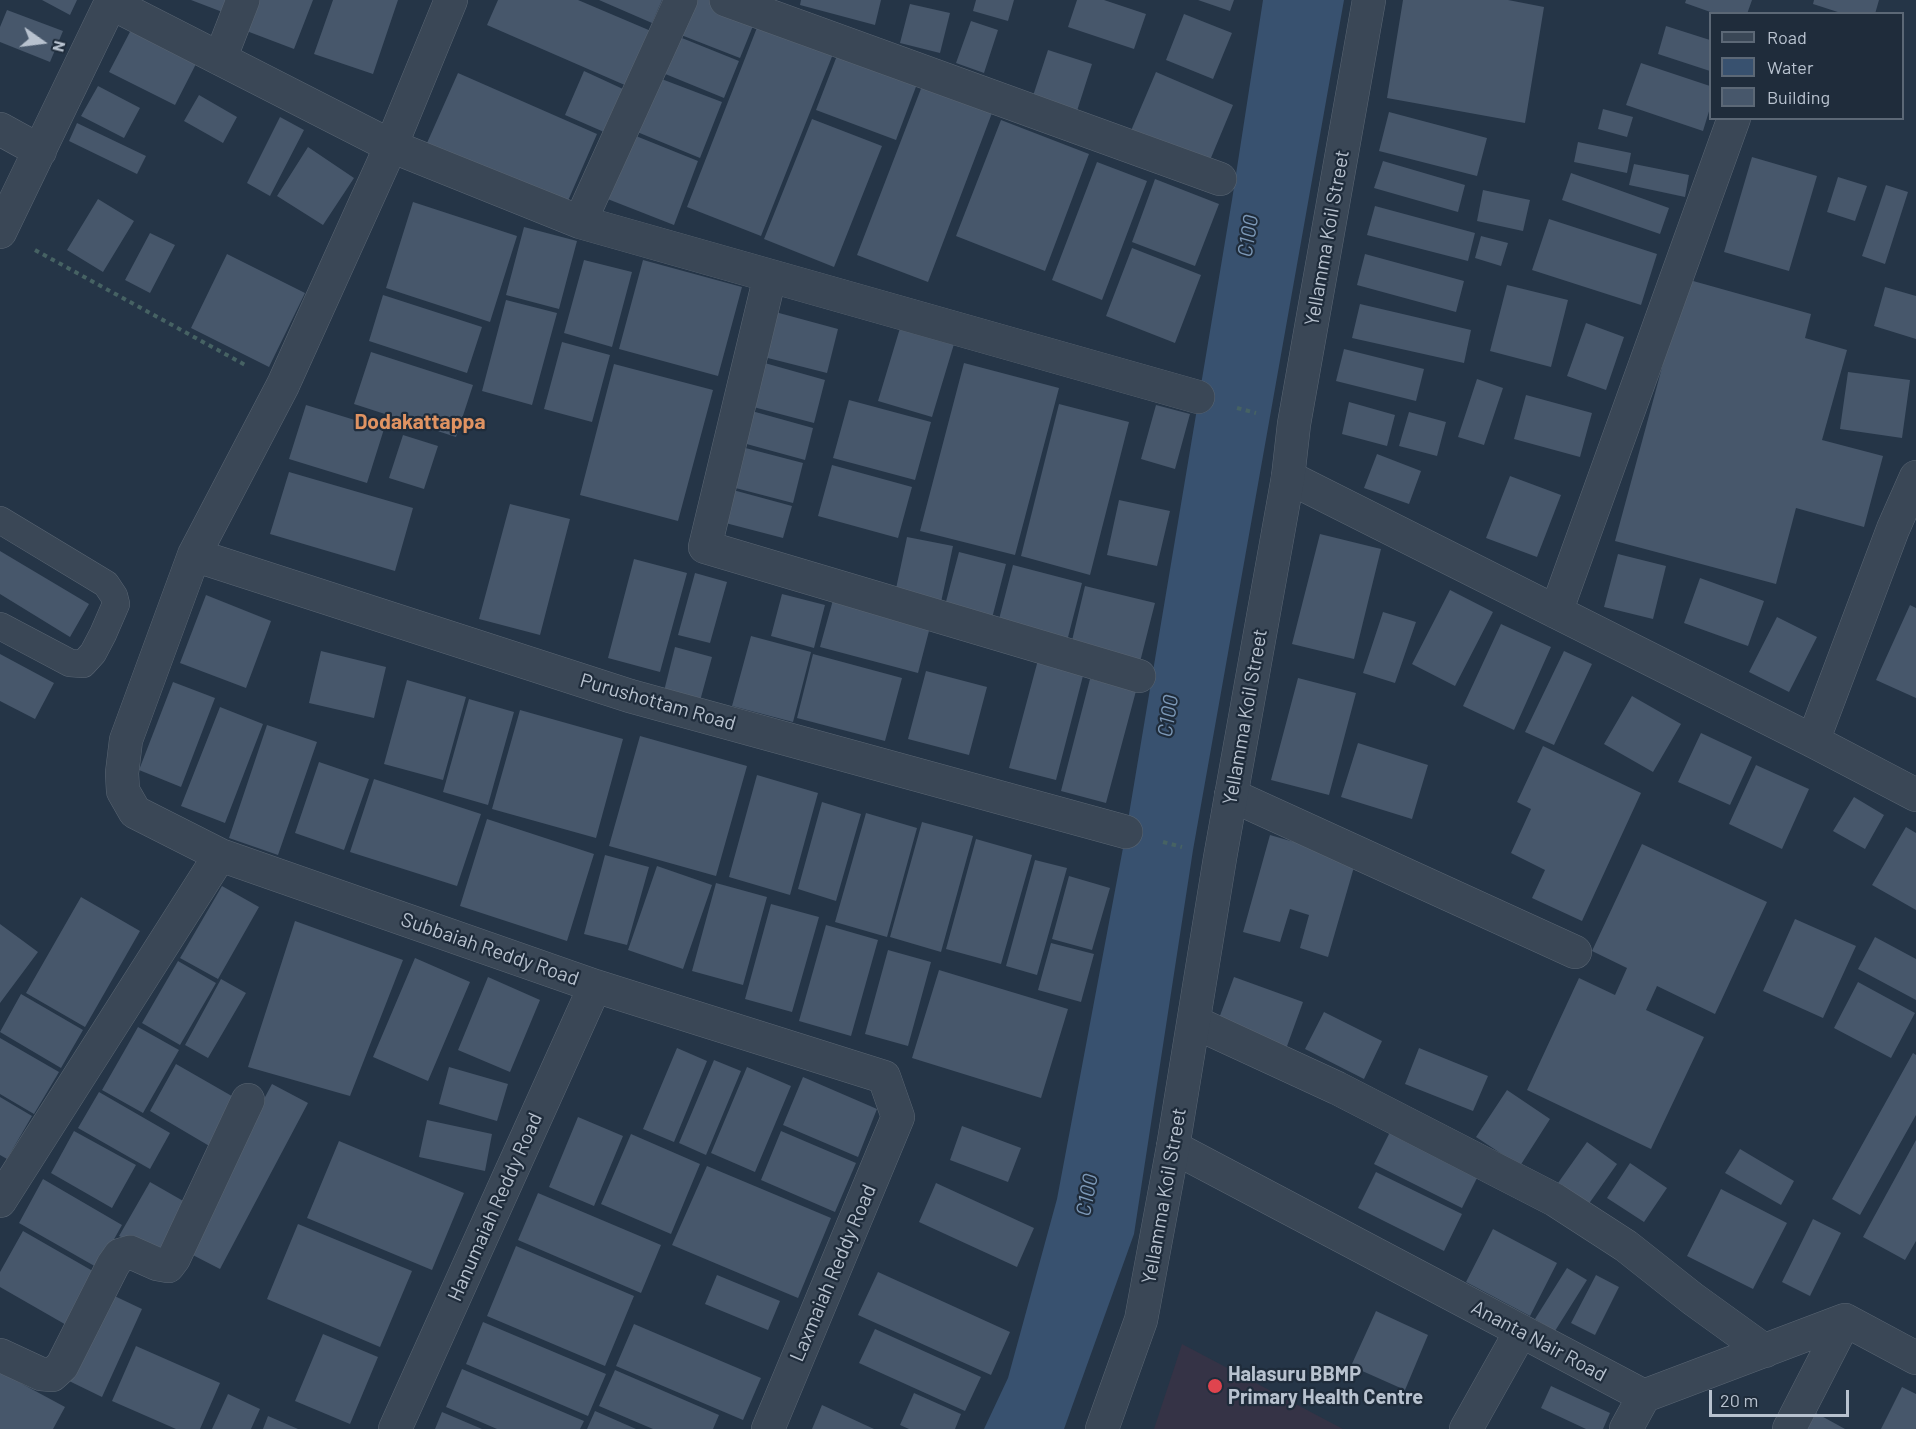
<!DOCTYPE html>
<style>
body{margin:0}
#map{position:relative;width:1916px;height:1429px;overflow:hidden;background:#253547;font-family:Barlow,sans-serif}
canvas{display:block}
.legend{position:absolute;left:1709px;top:12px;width:195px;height:108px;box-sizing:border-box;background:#1f2c3b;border:2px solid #5c6876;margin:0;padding:8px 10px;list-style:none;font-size:18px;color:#b8c2cf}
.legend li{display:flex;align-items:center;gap:12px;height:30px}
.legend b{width:30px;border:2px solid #5c6876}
.north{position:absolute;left:12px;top:12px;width:60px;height:60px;-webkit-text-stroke:4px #1f2c3b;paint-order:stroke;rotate:104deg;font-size:16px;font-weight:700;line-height:24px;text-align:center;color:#b8c2cf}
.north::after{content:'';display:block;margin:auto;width:21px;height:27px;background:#b8c2cf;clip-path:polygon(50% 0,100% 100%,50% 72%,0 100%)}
.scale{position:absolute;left:1709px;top:1390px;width:140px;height:27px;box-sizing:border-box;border:3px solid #b8c2cf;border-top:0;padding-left:8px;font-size:18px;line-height:21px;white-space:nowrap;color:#b8c2cf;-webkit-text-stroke:4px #1f2c3b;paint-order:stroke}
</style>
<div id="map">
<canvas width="1916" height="1429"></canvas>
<ul class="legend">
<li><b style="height:8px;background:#3a4756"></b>Road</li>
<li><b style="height:16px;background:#38516f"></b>Water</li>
<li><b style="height:16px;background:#47576b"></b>Building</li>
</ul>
<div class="north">N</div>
<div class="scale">20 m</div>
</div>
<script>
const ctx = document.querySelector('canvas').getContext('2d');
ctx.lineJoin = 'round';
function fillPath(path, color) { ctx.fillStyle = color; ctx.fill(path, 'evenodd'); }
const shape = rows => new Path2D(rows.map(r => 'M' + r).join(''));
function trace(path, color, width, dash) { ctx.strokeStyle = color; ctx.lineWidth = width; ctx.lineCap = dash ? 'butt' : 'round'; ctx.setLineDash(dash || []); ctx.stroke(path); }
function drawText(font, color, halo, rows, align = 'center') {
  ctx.font = font + ' Barlow,sans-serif'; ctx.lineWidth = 4.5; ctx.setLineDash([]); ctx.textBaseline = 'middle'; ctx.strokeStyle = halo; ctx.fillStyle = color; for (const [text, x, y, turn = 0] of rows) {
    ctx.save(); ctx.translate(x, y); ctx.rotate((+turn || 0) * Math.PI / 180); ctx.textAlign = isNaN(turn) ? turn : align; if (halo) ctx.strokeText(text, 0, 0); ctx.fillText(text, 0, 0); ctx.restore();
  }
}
fillPath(shape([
 [1182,1344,1343,1429,1154,1429]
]), '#353346');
fillPath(shape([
 [1263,0,1344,0,1193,850,1134,1234,1064,1429,984,1429,1008,1378,1057,1199,1126,832,1232,200]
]), '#38516f');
fillPath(shape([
 [42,0,77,0,70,15],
 [191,0,230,0,225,13],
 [256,0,313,0,294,49,244,30],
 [333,0,398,0,373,74,314,54],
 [498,0,578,0,651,31,627,86,487,25],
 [599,0,662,0,652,23],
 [689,0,715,0,757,16,740,58,676,33],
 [801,0,881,0,875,25,800,5],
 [976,0,1014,0,1008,21,973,11],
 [1077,0,1104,0,1146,14,1134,49,1068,27],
 [1198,0,1234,0,1230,11],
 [1403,0,1508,0,1544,7,1525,123,1387,98],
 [1686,0,1752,0,1747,14,1716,14,1685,3],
 [1814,0,1879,0,1875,14,1844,14,1813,4],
 [910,4,950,13,940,53,900,43],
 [7,10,63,31,50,62,0,42,0,27],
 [1184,14,1232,33,1213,79,1166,60],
 [971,21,998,30,984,73,956,63],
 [758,25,833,54,761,236,687,207],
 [1666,26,1710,40,1710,71,1658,54],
 [132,28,197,62,175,105,109,72],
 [672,34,739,61,724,98,658,71],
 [1048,50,1092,64,1076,114,1032,99],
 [838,53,917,84,896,140,816,110],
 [1641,63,1710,86,1710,108,1703,131,1626,105],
 [584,71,623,89,604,132,565,115],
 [1156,72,1233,105,1208,165,1130,133],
 [458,73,597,134,567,203,427,143],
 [651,75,722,102,700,158,630,129],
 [98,86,140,108,124,138,81,116],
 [922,86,992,113,928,282,857,255],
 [199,95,237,117,223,143,184,121],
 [1603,109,1633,117,1627,137,1598,129],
 [1389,112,1487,138,1477,176,1379,151],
 [280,117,304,130,270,196,247,183],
 [812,119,882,146,834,267,764,239],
 [1001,120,1089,154,1045,271,956,236],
 [77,123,146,156,137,174,69,141],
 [631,134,698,161,674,225,605,198],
 [1578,142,1631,153,1627,173,1574,162],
 [308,147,354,178,323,225,277,196],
 [1752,157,1817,176,1789,271,1724,252],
 [1383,161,1465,185,1458,212,1374,188],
 [1097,162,1147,181,1102,300,1052,280],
 [1634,164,1689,175,1685,197,1629,185],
 [1571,173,1669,208,1660,234,1562,200],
 [1838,177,1867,186,1855,221,1827,212],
 [1155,179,1219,204,1195,266,1132,242],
 [1886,185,1908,192,1885,264,1862,256],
 [1483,190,1530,200,1523,231,1477,221],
 [98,199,134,221,103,272,67,250],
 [413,202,517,236,490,322,386,288],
 [1375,206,1475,233,1468,261,1367,235],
 [1549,219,1657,254,1641,305,1532,270],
 [524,227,577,241,559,309,506,295],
 [150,233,175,245,150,293,125,280],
 [1481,236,1508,243,1501,266,1475,258],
 [1132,248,1201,275,1175,343,1106,316],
 [227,254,305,293,269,367,191,328],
 [1365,254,1464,281,1456,312,1357,285],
 [584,260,632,272,612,347,564,333],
 [643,260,742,287,718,376,619,349],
 [1686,279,1811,314,1805,338,1847,350,1822,440,1883,456,1864,527,1796,508,1776,584,1615,541],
 [1507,285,1568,300,1551,367,1490,351],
 [1885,287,1916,296,1916,339,1874,326],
 [383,295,482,327,467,373,369,341],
 [506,300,557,313,532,405,482,391],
 [1360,304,1471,330,1464,363,1352,338],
 [768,310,838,329,827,373,756,355],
 [1586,323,1624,337,1606,390,1567,376],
 [900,328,954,344,932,417,878,401],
 [562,342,610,355,592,422,544,409],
 [1344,349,1424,369,1416,401,1336,381],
 [371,352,473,385,456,437,354,404],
 [754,360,825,380,814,423,742,404],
 [964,363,1059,388,1015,555,920,531],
 [614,364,713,390,678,521,580,495],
 [1848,372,1910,380,1902,438,1840,429],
 [1477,379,1503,388,1484,445,1458,437],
 [1526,395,1592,413,1580,457,1514,439],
 [849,400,931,422,915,480,833,458],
 [1349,402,1395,415,1387,446,1342,434],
 [1059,404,1129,422,1090,575,1021,556],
 [306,405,384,429,367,483,289,459],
 [1156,405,1190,414,1175,469,1141,459],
 [741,408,813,428,805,460,732,440],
 [1409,412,1446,422,1437,456,1399,446],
 [403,435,438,446,424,489,389,478],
 [734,445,803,463,793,503,724,485],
 [1377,454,1421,471,1409,504,1364,488],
 [832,465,912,487,898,538,818,516],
 [289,472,413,508,395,571,270,534],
 [1510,476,1561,495,1537,557,1486,538],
 [722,487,792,506,783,538,714,520],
 [1119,500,1170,511,1157,566,1107,555],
 [510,504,570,519,540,635,479,619],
 [1320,534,1381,549,1354,659,1292,644],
 [907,537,953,546,940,607,894,598],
 [0,551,89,604,70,637,0,594],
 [959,552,1006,564,990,626,943,613],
 [1618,554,1666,566,1653,619,1604,607],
 [634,559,687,573,660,672,608,658],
 [1013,565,1082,583,1066,645,997,627],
 [695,573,727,582,710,643,678,635],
 [1700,578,1764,601,1748,646,1684,623],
 [1085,586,1155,603,1139,666,1070,649],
 [1450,590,1493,612,1455,686,1412,664],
 [782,594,825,605,814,648,771,636],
 [206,595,271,621,246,688,180,663],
 [833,600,930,627,918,673,820,647],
 [1910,605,1916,608,1916,698,1876,680],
 [1383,612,1416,622,1395,683,1363,673],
 [1777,617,1817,637,1789,692,1749,672],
 [1501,624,1551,647,1514,730,1463,706],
 [751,636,811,652,793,722,732,706],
 [675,647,712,657,700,701,664,691],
 [321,651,386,667,374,718,309,703],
 [1564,651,1592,664,1554,745,1525,732],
 [0,654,54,683,35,719,0,701],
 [813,654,902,678,885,741,797,718],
 [1038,660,1084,672,1056,780,1009,768],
 [926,671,987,687,969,755,908,739],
 [1298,678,1356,693,1329,795,1271,780],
 [1090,679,1136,691,1106,803,1061,791],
 [407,680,466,697,443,780,384,764],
 [173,682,215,698,181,787,139,770],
 [1632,696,1681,724,1653,772,1604,744],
 [469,699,514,712,488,805,443,792],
 [220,707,263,724,225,823,181,806],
 [520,710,623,739,596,838,492,809],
 [267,725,317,742,278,855,229,838],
 [1701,733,1752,757,1730,805,1678,782],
 [640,736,747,766,716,876,609,846],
 [1358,743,1428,765,1412,819,1341,797],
 [1543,746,1641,793,1582,921,1532,898,1545,870,1511,853,1531,809,1517,802],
 [319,762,369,779,344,850,295,833],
 [1756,765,1809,789,1782,849,1729,824],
 [757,775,818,793,790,895,729,877],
 [374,779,481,814,457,886,350,852],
 [1854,797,1884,815,1865,849,1833,831],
 [822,802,861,814,836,901,798,889],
 [866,813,917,828,887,937,835,922],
 [487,819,594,854,567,941,460,906],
 [922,822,973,836,941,952,890,937],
 [1906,827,1916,833,1916,910,1872,885],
 [1270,835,1356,860,1328,957,1300,948,1309,915,1290,909,1280,942,1243,932],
 [976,839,1032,855,1001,964,946,949],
 [1642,844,1767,902,1715,1014,1657,986,1646,1010,1704,1037,1651,1149,1527,1090,1579,978,1615,995,1627,968,1592,951],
 [605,855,649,867,627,945,584,934],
 [1035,860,1067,868,1037,975,1006,966],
 [657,866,712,885,683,969,628,950],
 [1069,876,1110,888,1092,950,1052,939],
 [716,883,767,897,743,985,692,971],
 [222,886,259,907,218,979,180,958],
 [81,897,140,931,85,1027,26,993],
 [771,904,819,917,792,1012,745,999],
 [1795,919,1856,946,1823,1018,1763,991],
 [295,921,403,960,350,1096,248,1067],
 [0,924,38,952,0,1003],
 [826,925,878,940,851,1036,799,1021],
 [1875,937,1916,959,1916,1000,1858,969],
 [1051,943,1094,954,1081,1002,1038,990],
 [888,950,931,962,908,1046,865,1034],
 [415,958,470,982,428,1081,373,1057],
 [178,961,216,983,180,1045,142,1023],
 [939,970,1068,1009,1041,1098,912,1058],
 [488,977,540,1000,510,1072,458,1050],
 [1234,977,1303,1002,1286,1049,1217,1024],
 [221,979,246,993,208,1058,185,1045],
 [1858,982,1915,1013,1891,1058,1834,1028],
 [21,994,83,1030,61,1068,0,1032],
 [1324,1012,1382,1041,1364,1079,1305,1049],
 [138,1027,179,1050,143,1113,102,1090],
 [0,1038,59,1072,34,1114,0,1094],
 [677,1048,707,1061,674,1142,643,1129],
 [1419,1048,1488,1076,1473,1111,1405,1084],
 [1913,1053,1916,1055,1916,1115,1860,1215,1832,1199],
 [714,1060,741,1071,706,1155,679,1143],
 [176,1064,237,1099,211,1147,150,1111],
 [449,1067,508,1084,497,1121,439,1104],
 [747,1067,791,1086,755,1172,711,1153],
 [803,1077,877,1109,858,1157,783,1125],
 [272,1084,308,1103,220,1269,183,1250],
 [1507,1090,1550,1119,1520,1166,1476,1137],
 [99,1092,170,1133,150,1169,78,1128],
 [0,1097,32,1116,7,1159,0,1155],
 [578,1117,623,1136,594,1206,549,1187],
 [427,1120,492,1134,485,1171,419,1157],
 [962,1126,1021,1148,1008,1182,950,1160],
 [1392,1128,1480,1172,1462,1208,1374,1164],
 [74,1131,136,1165,112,1208,51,1173],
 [781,1131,856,1163,835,1212,761,1180],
 [631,1134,700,1164,671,1234,601,1204],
 [1916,1140,1916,1241,1905,1260,1863,1237],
 [339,1141,464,1193,432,1270,307,1218],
 [1587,1142,1617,1164,1588,1205,1558,1183],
 [1740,1149,1794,1181,1781,1205,1725,1173],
 [1630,1163,1667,1188,1644,1222,1607,1198],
 [707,1166,831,1218,798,1298,672,1245],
 [1376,1172,1462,1214,1444,1251,1358,1208],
 [43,1179,122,1225,98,1268,19,1223],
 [150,1182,192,1206,161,1260,119,1236],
 [936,1183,1034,1228,1017,1267,919,1222],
 [1721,1189,1787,1223,1753,1289,1687,1256],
 [538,1193,661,1245,641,1293,518,1240],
 [1813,1219,1841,1233,1810,1296,1782,1282],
 [298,1224,412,1271,380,1347,267,1299],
 [1493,1229,1557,1263,1530,1316,1466,1282],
 [23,1231,98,1274,68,1326,0,1287,0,1272],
 [516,1246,634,1296,605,1366,487,1316],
 [1567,1268,1587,1280,1555,1331,1535,1319],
 [878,1272,1010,1332,991,1375,858,1315],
 [717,1275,780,1301,768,1330,705,1304],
 [1596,1275,1619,1287,1595,1335,1571,1323],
 [104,1291,142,1309,102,1397,65,1379],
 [1376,1311,1428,1335,1405,1390,1351,1366],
 [483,1322,606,1374,588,1416,466,1364],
 [634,1324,761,1378,743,1420,616,1366],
 [875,1329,981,1377,965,1411,859,1363],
 [323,1334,378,1357,350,1424,295,1401],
 [136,1346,220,1383,200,1429,176,1429,112,1401],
 [462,1369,584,1421,580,1429,497,1429,446,1407],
 [615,1370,719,1415,713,1429,653,1429,599,1406],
 [0,1372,65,1407,53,1429,0,1429],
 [1551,1386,1610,1413,1603,1429,1586,1429,1541,1408],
 [1902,1387,1916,1394,1916,1429,1881,1429],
 [914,1393,961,1414,955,1429,909,1429,900,1425],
 [228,1394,260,1409,251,1429,212,1429],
 [822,1405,874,1429,812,1429],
 [595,1411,636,1429,587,1429],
 [442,1412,482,1429,435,1429],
 [1816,1413,1845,1429,1807,1429],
 [268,1416,298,1429,263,1429]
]), '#47576b');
const service = shape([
 [0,520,106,584,114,596,116,604,103,634,93,653,83,664,70,663,0,626]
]);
const minor = shape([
 [451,0,391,146,283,385,194,555,126,740,122,773,123,791,135,812,220,855,595,986,884,1077,898,1117,768,1429],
 [726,0,1220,179],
 [111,3,391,146,580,222,1198,397],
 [220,59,243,0],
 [0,129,40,151],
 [580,222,681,0],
 [0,232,112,0],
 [770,276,705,547,1139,676],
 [1288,477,1813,741,1916,795],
 [194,555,630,696,1126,832],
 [1556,612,1734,118],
 [1813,741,1893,529,1916,477],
 [1231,795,1575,952],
 [1194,1022,1337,1088,1555,1200,1626,1246,1693,1299,1765,1351],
 [1173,1147,1644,1396,1845,1320,1916,1358],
 [0,1201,220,855],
 [0,1355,41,1374,52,1375,62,1366,113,1265,120,1255,130,1252,157,1264,168,1266,174,1258,248,1100],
 [395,1429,595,986],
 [1466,1429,1521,1331],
 [1626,1429,1644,1396],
 [1789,1429,1845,1320]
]);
const tertiary = shape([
 [1102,1429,1141,1320,1173,1147,1220,858,1288,477,1294,424,1369,0]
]);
trace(service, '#596573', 28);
trace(minor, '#596573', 34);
trace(tertiary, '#596573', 34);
trace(shape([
 [35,250,247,366],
 [1237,408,1256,413],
 [1163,842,1182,847]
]), '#466263', 4, [4.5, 4.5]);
trace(service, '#3a4756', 27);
trace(minor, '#3a4756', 33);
trace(tertiary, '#3a4756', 33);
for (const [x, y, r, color] of [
 [1215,1386,8,"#e0444e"]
]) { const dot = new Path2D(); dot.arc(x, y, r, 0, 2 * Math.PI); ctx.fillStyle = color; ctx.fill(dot); trace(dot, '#1f2c3b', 2); }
drawText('20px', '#b8c2cf', '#1f2c3b', [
 ["Yellamma Koil Street",1327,238,-80],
 ["Purushottam Road",658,702,16],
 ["Yellamma Koil Street",1245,717,-80],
 ["Subbaiah Reddy Road",490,949,19],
 ["Yellamma Koil Street",1164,1196,-80],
 ["Hanumaiah Reddy Road",495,1207,-66],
 ["Laxmaiah Reddy Road",833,1273,-67],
 ["Ananta Nair Road",1539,1341,28]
]);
drawText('bold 20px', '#b8c2cf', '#1f2c3b', [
 ["Halasuru BBMP",1228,1374],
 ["Primary Health Centre",1228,1397]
], 'left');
drawText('italic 21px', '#7d99b8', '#1f2c3b', [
 ["C100",1248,236,-81],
 ["C100",1168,716,-81],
 ["C100",1087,1195,-79]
]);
drawText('bold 21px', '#e09362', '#1f2c3b', [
 ["Dodakattappa",420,422]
]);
</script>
